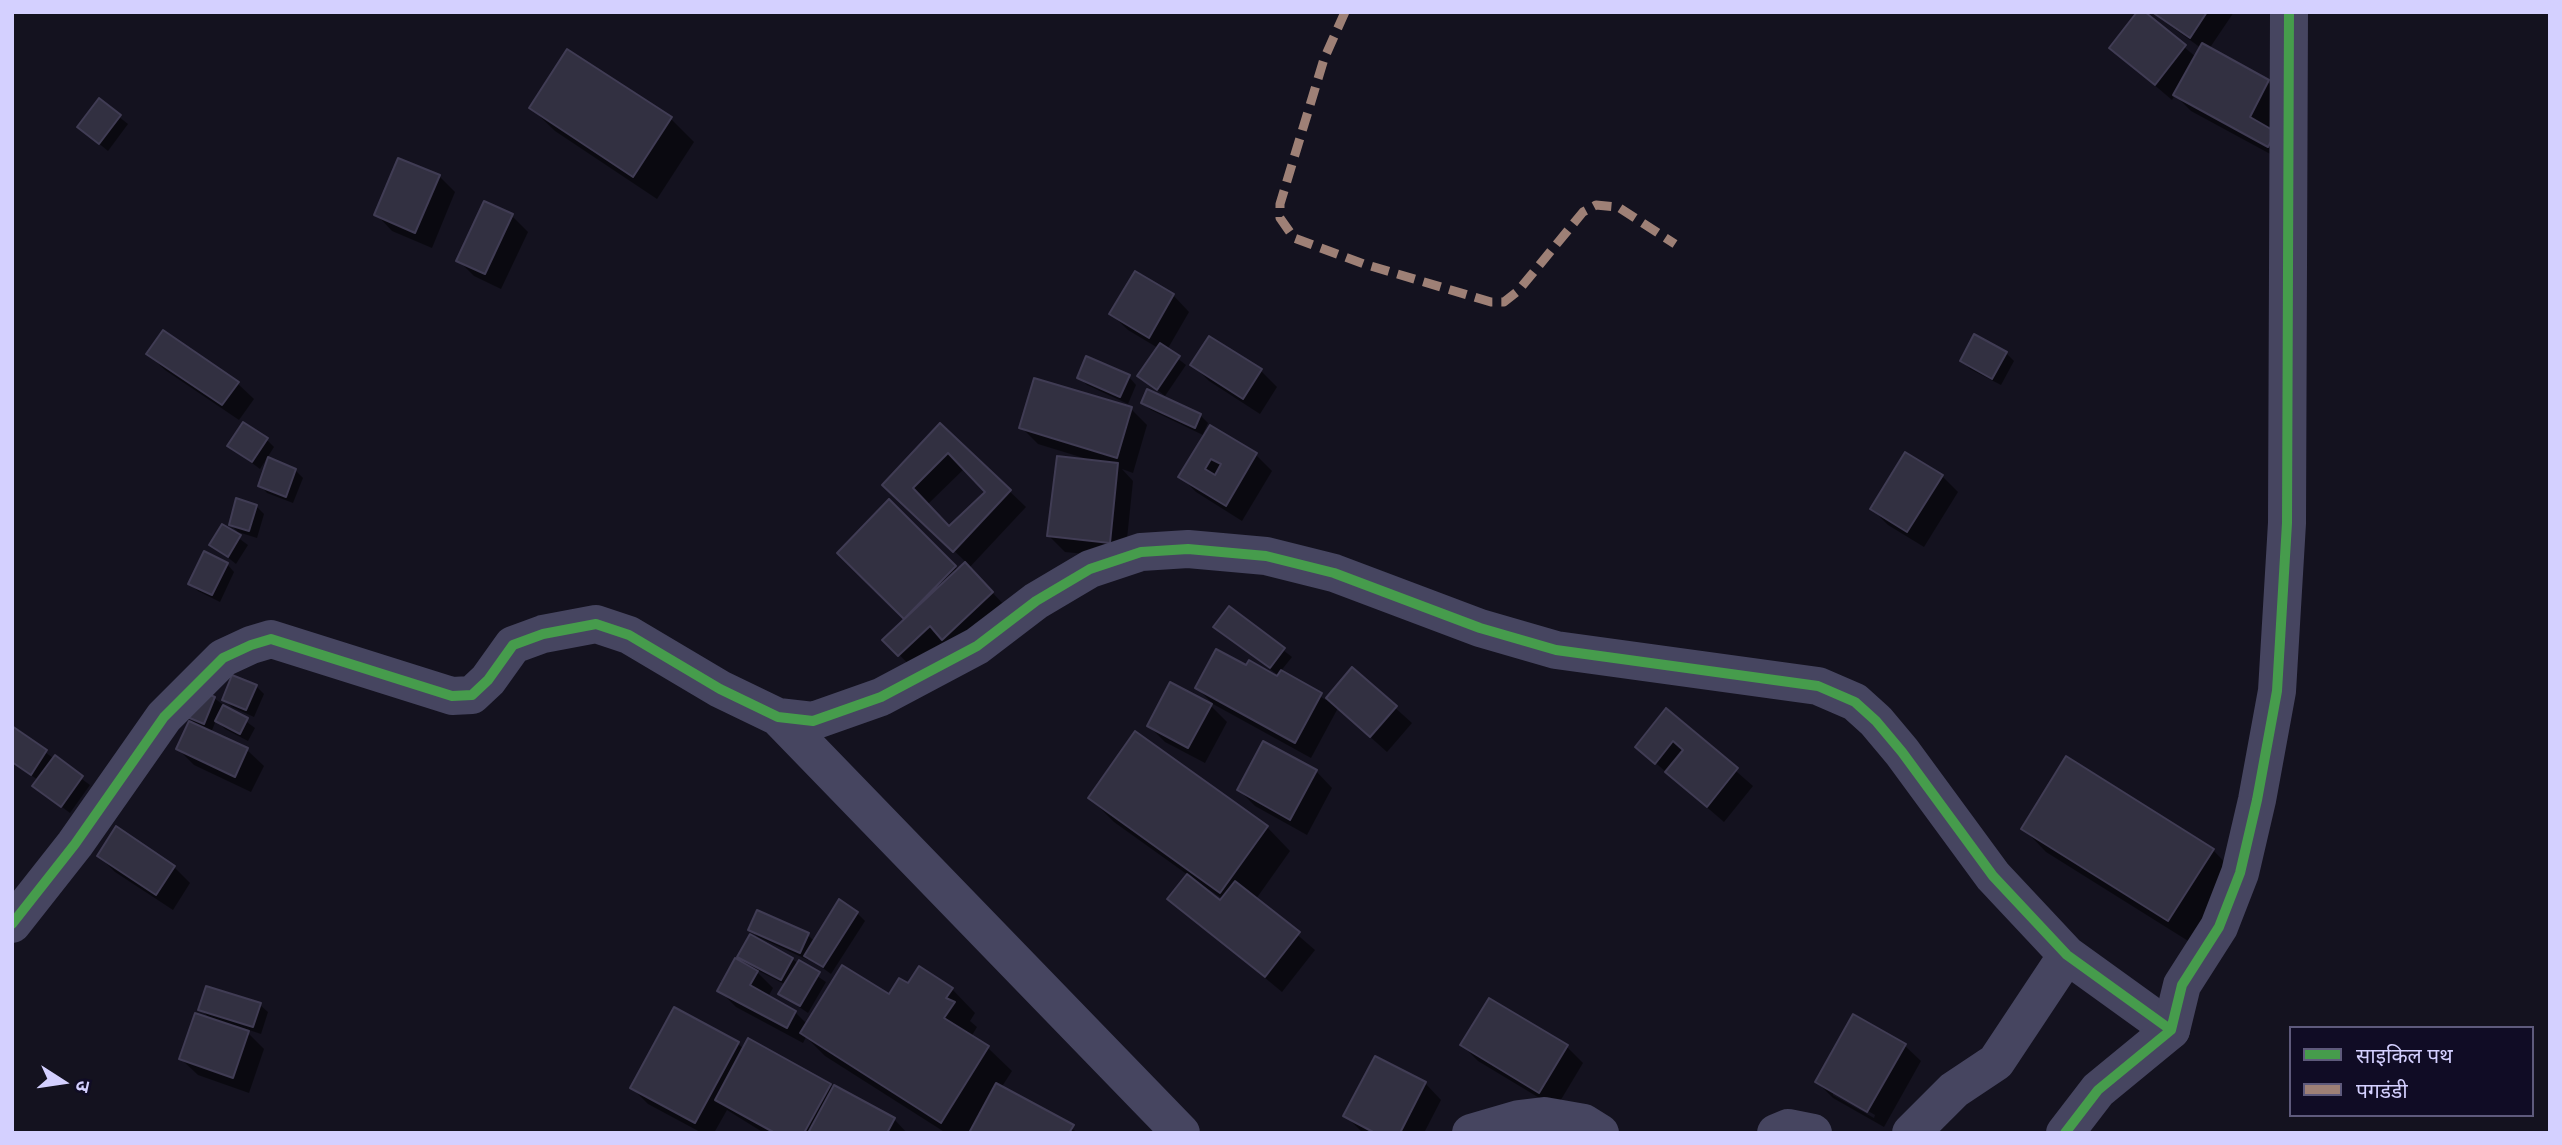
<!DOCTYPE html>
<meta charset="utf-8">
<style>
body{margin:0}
#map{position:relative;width:2562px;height:1145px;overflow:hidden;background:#14121f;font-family:"Noto Sans","Noto Sans Devanagari",sans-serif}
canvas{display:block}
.frame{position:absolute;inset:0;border:14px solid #d4d0ff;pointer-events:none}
.legend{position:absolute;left:2289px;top:1026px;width:245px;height:91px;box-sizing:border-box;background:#100c25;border:2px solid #5e5a7c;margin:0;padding:9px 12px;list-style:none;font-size:21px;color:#d4d0ff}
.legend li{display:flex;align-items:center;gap:14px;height:35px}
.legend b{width:35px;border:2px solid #5e5a7c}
.north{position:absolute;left:28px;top:1047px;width:70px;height:70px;-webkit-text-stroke:5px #100c25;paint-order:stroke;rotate:102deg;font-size:19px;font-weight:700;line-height:28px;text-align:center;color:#d4d0ff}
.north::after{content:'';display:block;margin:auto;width:24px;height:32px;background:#d4d0ff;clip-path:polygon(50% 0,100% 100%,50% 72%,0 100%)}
</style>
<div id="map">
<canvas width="2562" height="1145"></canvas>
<div class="frame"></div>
<ul class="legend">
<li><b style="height:9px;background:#469c4c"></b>साइकिल पथ</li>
<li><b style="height:9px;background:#9e8076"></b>पगडंडी</li>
</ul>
<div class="north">उ</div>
</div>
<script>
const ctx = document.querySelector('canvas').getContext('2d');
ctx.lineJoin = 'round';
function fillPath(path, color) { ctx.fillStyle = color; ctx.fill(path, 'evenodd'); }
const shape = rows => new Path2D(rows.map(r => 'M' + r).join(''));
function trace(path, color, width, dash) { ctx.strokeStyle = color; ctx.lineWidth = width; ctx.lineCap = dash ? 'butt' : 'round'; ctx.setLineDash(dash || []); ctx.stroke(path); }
fillPath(shape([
 [2142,12,2196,57,2201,48,2151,12,2234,12,2209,49,2268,82,2285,98,2268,129,2285,162,2191,111,2175,95,2172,100,2111,48],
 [99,101,128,124,108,151,79,127],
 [531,108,671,119,694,142,657,199,555,131],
 [439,176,455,192,432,248,392,231,376,214],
 [512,216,528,232,501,289,474,276,458,260],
 [1173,295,1189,312,1167,350,1186,365,1165,396,1140,376,1158,348,1128,330,1111,314],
 [2006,353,2014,361,2001,385,1970,369,1962,361],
 [148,354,237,383,254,399,239,420,165,370],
 [1193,365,1261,371,1277,387,1260,414,1209,381],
 [1079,377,1129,377,1136,385,1128,404,1087,385],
 [1143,403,1200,415,1208,423,1203,434,1210,427,1256,455,1272,471,1242,521,1196,492,1180,476,1205,436,1151,410],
 [1131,409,1147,425,1133,473,1122,469,1133,481,1125,558,1065,552,1049,536,1090,460,1038,444,1021,427],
 [940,425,1026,507,969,568,1008,609,915,671,885,640,907,620,839,553,889,502,959,571,967,563,901,501],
 [965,468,988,492,949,528,927,505],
 [266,439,274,447,260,469,229,446],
 [295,470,303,478,293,503,267,493,260,485],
 [1942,476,1958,492,1924,547,1888,525,1872,509],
 [256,506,264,514,257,538,238,532,231,525],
 [222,526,248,545,236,564,211,544],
 [227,564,234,572,220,602,198,591,190,584],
 [1229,608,1292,657,1280,672,1326,700,1352,669,1412,723,1387,752,1338,708,1311,758,1213,704,1197,688,1247,667,1282,678,1223,634],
 [256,686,264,694,254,717,232,707,224,700],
 [214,698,255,728,248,741,225,729,216,720,211,733,247,750,264,766,251,792,194,765,178,749,198,726,187,716],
 [1211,706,1227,722,1205,763,1165,742,1149,726],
 [1667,711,1753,786,1724,822,1637,747],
 [12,728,90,785,70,813,34,786,38,780,12,762],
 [1316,771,1332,788,1307,835,1255,806,1239,790],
 [1090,798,1267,827,1290,851,1256,899,1315,950,1282,992,1170,899,1188,875,1114,822],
 [1202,885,1223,899,1220,903,1200,887],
 [2023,828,2213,850,2236,874,2193,944,2046,852],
 [99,856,174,867,190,883,173,910,115,872],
 [857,913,865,921,831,974,809,958,808,960,758,937,750,929,808,935,815,942],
 [739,957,792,959,826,982,808,1013,780,994,786,985,753,968,773,988,768,997,795,1012,807,1024,890,997,908,985,952,989,975,1013,970,1021,977,1027,971,1037,988,1048,1012,1071,1001,1088,1079,1133,946,1133,825,1056,806,1037,803,1043,736,1007,719,990,751,968],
 [260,1005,268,1012,261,1034,243,1028,264,1049,249,1093,198,1075,181,1059,212,1020,200,1009],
 [738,1044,744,1049,829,1085,894,1119,907,1133,764,1133,727,1110,714,1133,702,1133,648,1104,632,1088],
 [1462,1045,1567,1047,1583,1063,1556,1108,1478,1061],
 [1904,1045,1921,1061,1884,1127,1833,1098,1817,1082],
 [1833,1091,1875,1115,1874,1118,1833,1095],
 [1425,1083,1441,1100,1424,1133,1363,1133,1346,1116]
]), '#0007');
const building = shape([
 [2137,12,2145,12,2186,45,2155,85,2109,48,2137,12],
 [2152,12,2207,12,2190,38,2152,12],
 [2202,43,2269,80,2250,117,2276,132,2268,147,2173,95,2202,43],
 [567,49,672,117,633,177,529,108,567,49],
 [99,98,121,115,99,144,77,127,99,98],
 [398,158,440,175,415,233,374,215,398,158],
 [484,201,513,214,485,274,456,261,484,201],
 [1135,271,1174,294,1149,338,1109,314,1135,271],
 [163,330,239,382,222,405,146,354,163,330],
 [1974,334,2007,352,1992,379,1960,361,1974,334],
 [1209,336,1262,369,1243,399,1190,365,1209,336],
 [1160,343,1180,356,1157,390,1137,376,1160,343],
 [1086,356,1130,375,1120,397,1077,378,1086,356],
 [1034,378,1132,407,1117,458,1019,428,1034,378],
 [1147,389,1201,414,1195,428,1141,403,1147,389],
 [243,422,268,438,252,462,227,446,243,422],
 [940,423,1011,490,953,552,882,485,940,423],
 [948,453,985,492,949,526,913,488,948,453],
 [1210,425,1257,453,1226,506,1178,477,1210,425],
 [1211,459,1221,464,1215,475,1205,469,1211,459],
 [1905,452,1943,475,1907,532,1870,509,1905,452],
 [1057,456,1118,463,1110,543,1047,536,1057,456],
 [268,457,296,469,286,497,258,486,268,457],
 [236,498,257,505,249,531,229,525,236,498],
 [889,499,956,566,904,619,837,553,889,499],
 [222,524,241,535,228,557,209,545,222,524],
 [204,551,228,563,212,595,188,584,204,551],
 [965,562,993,592,942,640,930,626,898,656,882,640,965,562],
 [1229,606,1285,648,1270,668,1213,627,1229,606],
 [1216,649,1246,665,1249,660,1277,676,1281,670,1322,693,1295,743,1195,688,1216,649],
 [1352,667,1397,706,1370,737,1326,698,1352,667],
 [232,675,257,685,246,710,222,700,232,675],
 [1170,682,1212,704,1188,748,1147,726,1170,682],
 [196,689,215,697,204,724,185,716,196,689],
 [223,705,248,718,240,734,215,721,223,705],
 [1666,708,1738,768,1707,807,1665,772,1683,750,1673,741,1655,764,1635,747,1666,708],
 [189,721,248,748,235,777,176,749,189,721],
 [12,726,47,750,31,775,12,762,12,726],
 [1135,731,1268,826,1220,893,1088,798,1135,731],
 [1263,741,1317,770,1290,820,1237,790,1263,741],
 [55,755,83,776,61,807,32,786,55,755],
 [2066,756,2214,849,2168,921,2021,829,2066,756],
 [116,826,175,866,156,895,97,856,116,826],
 [1187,874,1220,900,1235,881,1300,932,1265,977,1167,899,1187,874],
 [839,899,858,912,823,967,804,956,839,899],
 [757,910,809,933,800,953,748,930,757,910],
 [750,934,793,958,781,980,737,957,750,934],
 [735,958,758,971,750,985,796,1011,787,1028,717,991,735,958],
 [799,960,820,972,800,1006,778,994,799,960],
 [842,965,889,994,899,978,908,983,919,966,953,988,946,998,955,1002,944,1018,989,1046,941,1123,800,1033,842,965],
 [206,986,261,1003,253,1027,198,1010,206,986],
 [1489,998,1568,1045,1539,1093,1460,1045,1489,998],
 [674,1007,739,1042,695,1123,630,1088,674,1007],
 [195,1013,249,1031,233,1078,179,1059,195,1013],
 [1853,1014,1906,1044,1867,1112,1815,1082,1853,1014],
 [748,1038,831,1084,804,1133,775,1133,715,1100,748,1038],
 [1375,1056,1426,1082,1400,1133,1375,1133,1343,1116,1375,1056],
 [996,1083,1074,1125,1069,1133,969,1133,996,1083],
 [834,1085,895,1118,887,1133,808,1133,834,1085]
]);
fillPath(building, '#323041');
trace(building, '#403c54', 2);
trace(shape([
 [778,717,1181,1133],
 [12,924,75,844,164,717,223,658,251,645,271,639,452,696,472,695,488,680,513,645,543,634,596,624,629,635,720,689,778,717,813,721,881,697,977,646,1036,601,1090,569,1141,552,1188,549,1266,556,1334,573,1480,628,1556,650,1818,686,1855,702,1876,721,1902,752,1993,876,2067,955,2171,1030],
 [1471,1133,1519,1119,1544,1116,1584,1123,1600,1133],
 [1776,1133,1788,1128,1813,1133],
 [1911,1133,1954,1090,1996,1062,2067,955]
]), '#464560', 38);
trace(shape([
 [2065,1133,2098,1090,2171,1030,2182,985,2219,927,2240,873,2257,800,2277,691,2287,523,2289,12]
]), '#464560', 38);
trace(shape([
 [1345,12,1324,59,1280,204,1280,218,1294,238,1364,264,1491,302,1504,302,1518,291,1583,212,1596,205,1618,207,1675,244]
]), '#9e8076', 9, [18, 9]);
trace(shape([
 [12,924,75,844,164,717,223,658,251,645,271,639,452,696,472,695,488,680,513,645,543,634,596,624,629,635,720,689,778,717,813,721,881,697,977,646,1036,601,1090,569,1141,552,1188,549,1266,556,1334,573,1480,628,1556,650,1818,686,1855,702,1876,721,1902,752,1993,876,2067,955,2171,1030],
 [2065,1133,2098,1090,2171,1030,2182,985,2219,927,2240,873,2257,800,2277,691,2287,523,2289,12]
]), '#469c4c', 10);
</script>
